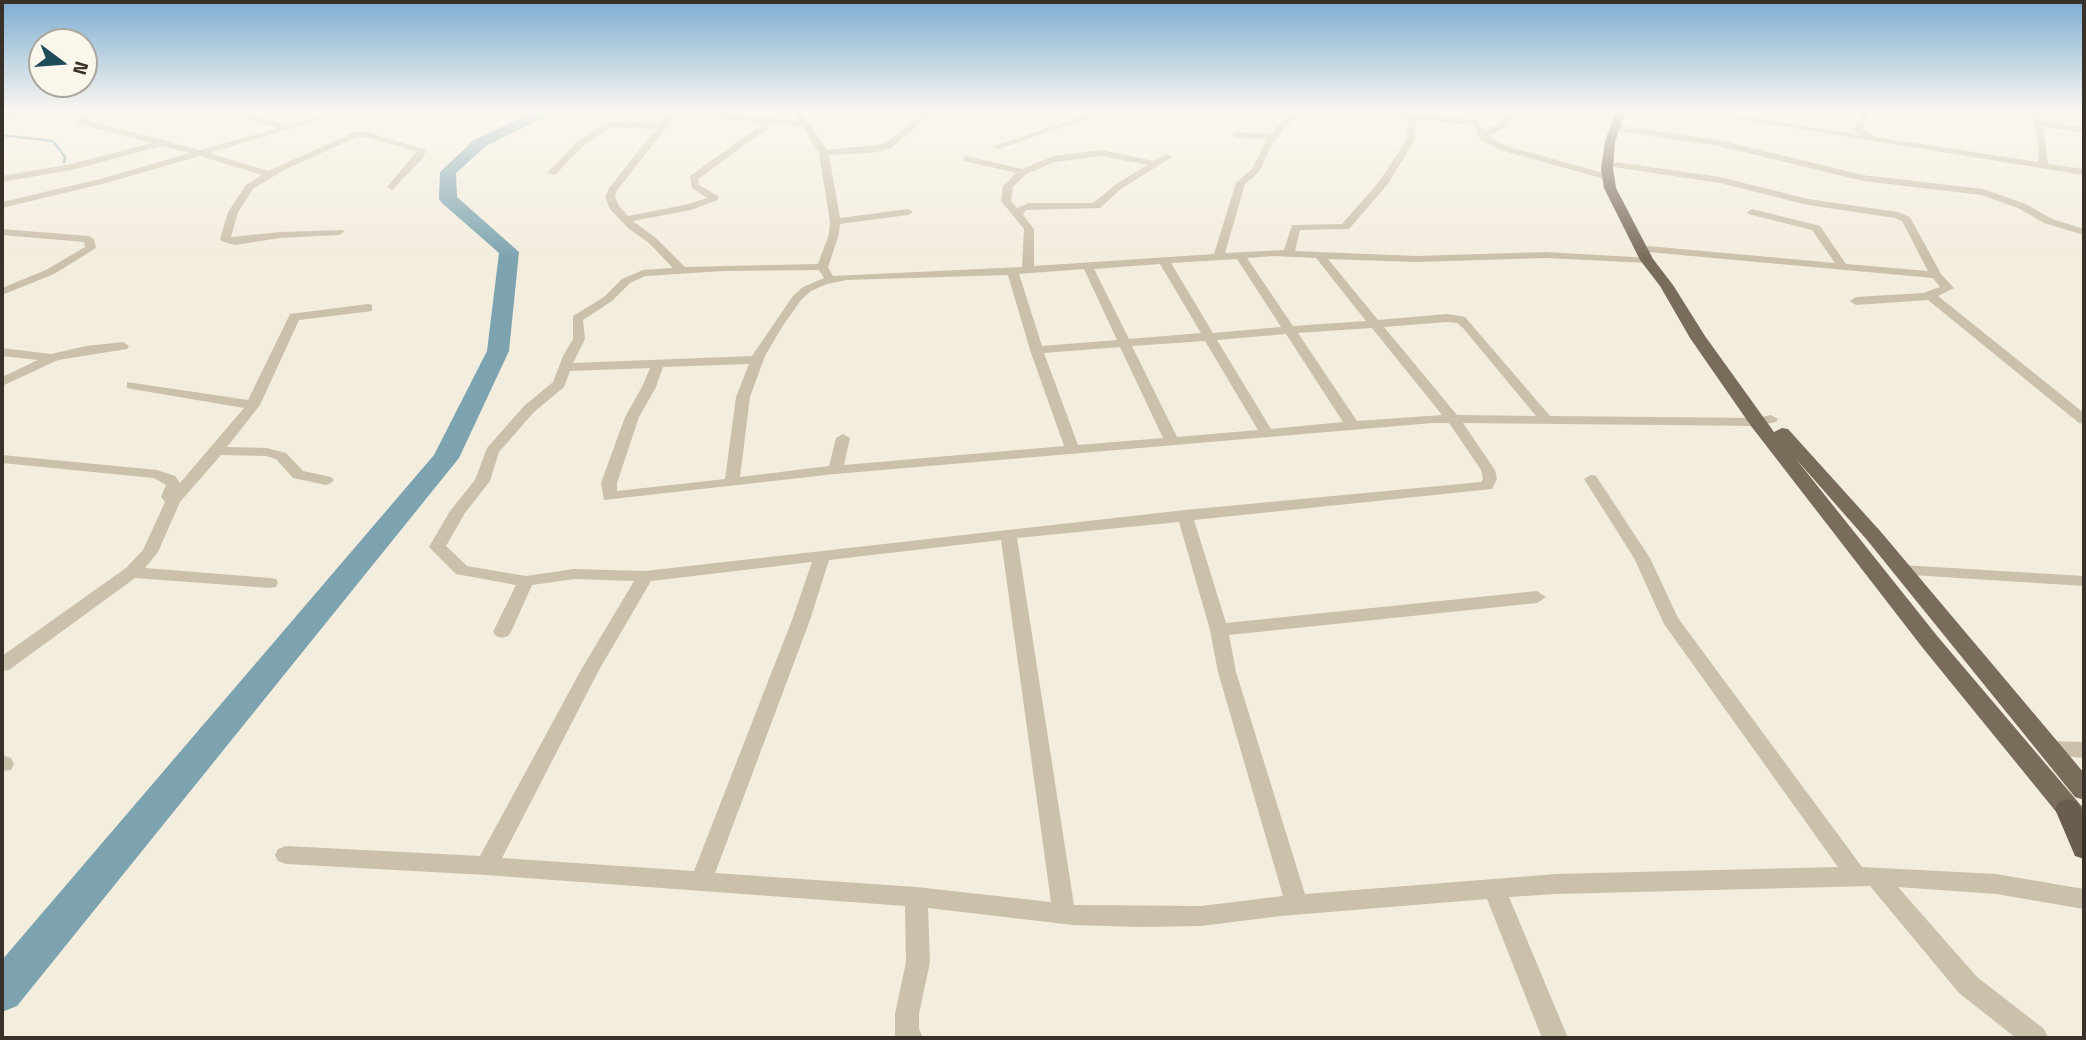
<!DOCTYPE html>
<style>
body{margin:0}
#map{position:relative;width:2086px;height:1040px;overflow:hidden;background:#f3edde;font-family:"Titillium Web",sans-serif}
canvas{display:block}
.frame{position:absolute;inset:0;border:4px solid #38312a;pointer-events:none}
.north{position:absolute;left:28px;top:28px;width:70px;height:70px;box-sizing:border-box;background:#faf6eb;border:2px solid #aca79e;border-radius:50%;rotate:106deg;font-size:19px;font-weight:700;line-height:28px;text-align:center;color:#38312a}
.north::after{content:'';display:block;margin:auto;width:24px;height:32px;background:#1f4a5a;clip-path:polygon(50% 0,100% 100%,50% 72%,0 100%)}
</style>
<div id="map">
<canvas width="2086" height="1040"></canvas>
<div class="frame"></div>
<div class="north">N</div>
</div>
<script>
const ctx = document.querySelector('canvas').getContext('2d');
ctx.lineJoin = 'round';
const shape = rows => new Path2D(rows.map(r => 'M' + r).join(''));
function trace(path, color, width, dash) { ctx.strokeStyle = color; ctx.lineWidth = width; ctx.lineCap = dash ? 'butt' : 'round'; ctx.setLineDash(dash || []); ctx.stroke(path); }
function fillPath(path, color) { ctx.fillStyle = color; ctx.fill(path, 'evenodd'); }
trace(shape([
 [2,135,53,141,65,157,64,162]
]), '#7da3b0', 2.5);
fillPath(shape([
 [535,112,555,112,486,146,456,173,457,197,519,252,509,351,459,458,17,1006,2,1012,2,960,434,455,487,351,499,253,442,203,439,199,440,172,474,140,535,112]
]), '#7da3b0');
fillPath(shape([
 [16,112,28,112,9,121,5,118,16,112],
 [78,112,93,113,93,117,86,120,200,150,279,128,223,112,238,112,288,125,333,112,347,112,209,153,268,171,355,132,364,131,426,150,423,158,392,190,387,187,417,151,364,137,357,137,284,170,253,189,238,212,231,237,280,232,343,230,344,232,339,235,280,238,235,245,221,241,220,239,228,212,246,185,262,175,200,156,106,183,2,208,2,202,100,179,190,153,161,146,72,170,2,182,2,176,71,164,151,143,76,123,76,119,83,116,78,112],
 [490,112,501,112,493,116,490,112],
 [669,112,702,112,799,121,793,112,801,112,827,150,885,144,924,112,934,112,891,148,872,153,829,155,840,218,908,209,913,212,908,215,840,224,839,234,828,267,833,276,1022,267,1024,229,1001,201,1003,186,1016,173,964,161,964,157,967,156,1022,169,1053,156,1102,150,1154,161,1167,154,1172,157,1121,189,1100,208,1026,210,1023,215,1034,229,1034,266,1214,254,1236,183,1252,169,1267,139,1236,138,1232,135,1236,132,1271,134,1282,120,1294,112,1304,112,1288,124,1272,144,1259,172,1245,184,1225,253,1284,250,1292,225,1342,224,1379,182,1407,139,1408,119,1354,112,1412,113,1477,120,1485,131,1498,124,1508,112,1517,112,1504,128,1488,136,1506,146,1611,175,1613,177,1608,180,1500,150,1481,140,1474,125,1416,120,1415,139,1388,184,1349,229,1300,230,1295,251,1416,256,1546,252,1651,258,1652,260,1647,263,1546,258,1416,262,1328,259,1378,320,1447,314,1465,317,1550,416,1757,418,1771,415,1778,419,1776,422,1757,426,1463,423,1495,470,1497,479,1492,489,1194,520,1226,623,1537,591,1546,597,1537,603,1229,635,1236,672,1305,894,1556,874,1838,867,1664,624,1634,558,1584,479,1591,475,1596,476,1650,558,1678,618,1862,867,1996,874,2084,889,2084,909,1996,894,1898,887,1977,977,2044,1029,2048,1038,2016,1038,1959,993,1870,886,1556,894,1509,897,1568,1038,1542,1038,1487,899,1281,916,1201,926,1141,927,1073,925,928,908,930,962,919,1014,919,1029,923,1038,895,1038,895,1014,906,962,905,906,486,875,286,864,278,861,275,855,278,849,286,846,480,856,581,670,634,581,574,579,532,585,511,632,508,636,502,638,496,636,493,632,516,585,456,574,429,547,450,511,475,480,487,448,524,406,553,382,563,356,573,339,573,316,604,297,622,279,643,270,673,268,649,243,628,228,610,209,605,197,609,188,656,129,615,127,607,129,583,146,555,175,547,173,577,142,601,125,615,121,660,124,669,112],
 [682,115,761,123,760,126,690,176,692,188,707,198,689,204,628,216,619,206,615,197,617,190,675,117,682,115],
 [769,123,802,126,819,153,830,222,829,234,818,264,685,267,657,239,633,221,691,210,718,200,718,196,699,185,698,179,767,129,769,123],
 [1102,156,1147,165,1115,185,1093,203,1029,203,1017,208,1011,201,1013,187,1026,174,1055,162,1102,156],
 [1274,256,1316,258,1366,321,1293,326,1247,258,1274,256],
 [1237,259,1281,327,1213,333,1171,263,1237,259],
 [1160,264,1201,333,1129,339,1094,269,1160,264],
 [1084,269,1117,340,1042,346,1019,274,1084,269],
 [819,270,824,278,803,287,793,296,752,356,573,363,585,339,583,320,612,301,630,283,645,276,724,271,819,270],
 [1008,275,1030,350,1064,446,844,465,850,438,843,434,836,438,829,466,740,477,750,397,765,356,782,327,801,300,811,291,827,284,846,280,1008,275],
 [1447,322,1457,323,1463,328,1536,416,1457,415,1384,327,1447,322],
 [1372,328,1442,415,1357,421,1298,333,1372,328],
 [1286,334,1343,422,1271,429,1217,340,1286,334],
 [1205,341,1258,430,1177,437,1132,346,1205,341],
 [1120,347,1163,438,1078,445,1044,353,1120,347],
 [749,364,736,397,725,479,617,491,617,483,639,417,656,387,663,367,749,364],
 [650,368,642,387,625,417,601,483,604,500,835,474,1433,423,1449,423,1481,470,1483,479,1481,482,1185,510,645,571,574,569,526,576,467,566,446,546,465,513,490,481,499,452,534,412,564,387,570,371,650,368],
 [1179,522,1210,630,1218,672,1283,896,1201,906,1074,905,1017,538,1179,522],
 [1001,540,1051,902,916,887,715,873,810,620,829,560,1001,540],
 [812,562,792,620,694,871,502,858,599,670,651,581,812,562],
 [1093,112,1106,112,999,149,992,147,1093,112],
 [1694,112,1716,112,1860,135,1854,130,1861,112,1869,112,1863,129,1875,137,2038,162,2039,145,2032,112,2040,112,2042,121,2084,127,2084,133,2043,126,2048,164,2084,169,2084,175,1694,112],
 [1621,126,1719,140,1863,175,1983,189,2026,204,2052,219,2084,229,2084,235,2044,223,2018,208,1981,195,1863,181,1719,146,1618,131,1618,127,1621,126],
 [1616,162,1720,177,1808,199,1898,212,1910,217,1941,274,1954,288,1938,296,2084,413,2084,424,2079,423,1928,300,1856,305,1850,301,1856,297,1923,293,1940,287,1933,278,1648,252,1643,249,1648,246,1835,263,1812,230,1748,214,1747,212,1752,209,1820,226,1846,264,1928,271,1902,221,1895,218,1808,205,1720,183,1613,167,1611,165,1616,162],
 [2,229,89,236,94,239,96,248,54,274,2,295,2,288,46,270,85,247,84,242,2,235,2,229],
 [368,304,372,305,372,311,299,320,260,405,227,447,267,448,286,453,303,471,331,477,334,480,331,483,326,485,293,478,276,459,266,456,221,455,180,502,158,552,145,568,270,578,276,579,278,583,276,587,270,588,135,578,9,670,2,671,2,656,126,568,143,550,165,502,161,497,166,485,154,478,2,463,2,455,157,470,175,476,180,483,244,408,132,389,127,388,127,382,248,400,290,314,368,304],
 [123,342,129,346,127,349,58,360,2,386,2,377,38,360,2,356,2,348,51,354,86,346,123,342],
 [1902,565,2084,576,2084,586,1896,574,1894,570,1902,565],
 [2050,741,2084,742,2084,758,2043,754,2040,749,2043,744,2050,741],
 [2,755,11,758,14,764,11,770,2,771,2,755]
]), '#cbc0aa');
fillPath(shape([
 [1615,112,1625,112,1615,142,1613,168,1616,188,1653,259,1673,285,1705,336,1774,432,1782,428,1788,429,1881,532,2084,773,2084,800,2075,797,1867,540,1796,459,1938,637,2084,809,2084,838,2075,835,1922,647,1751,426,1690,338,1660,286,1640,260,1604,188,1601,168,1605,142,1615,112]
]), '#7a6c5b');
fillPath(shape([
 [2068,799,2077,802,2084,817,2084,859,2075,856,2055,809,2059,802,2068,799]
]), '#6a5c4e');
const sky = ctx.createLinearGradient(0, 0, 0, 258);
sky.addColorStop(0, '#7dadd2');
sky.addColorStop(0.43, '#faf7f0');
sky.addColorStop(1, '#faf7f000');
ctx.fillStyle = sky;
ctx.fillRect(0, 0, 2086, 258);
</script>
